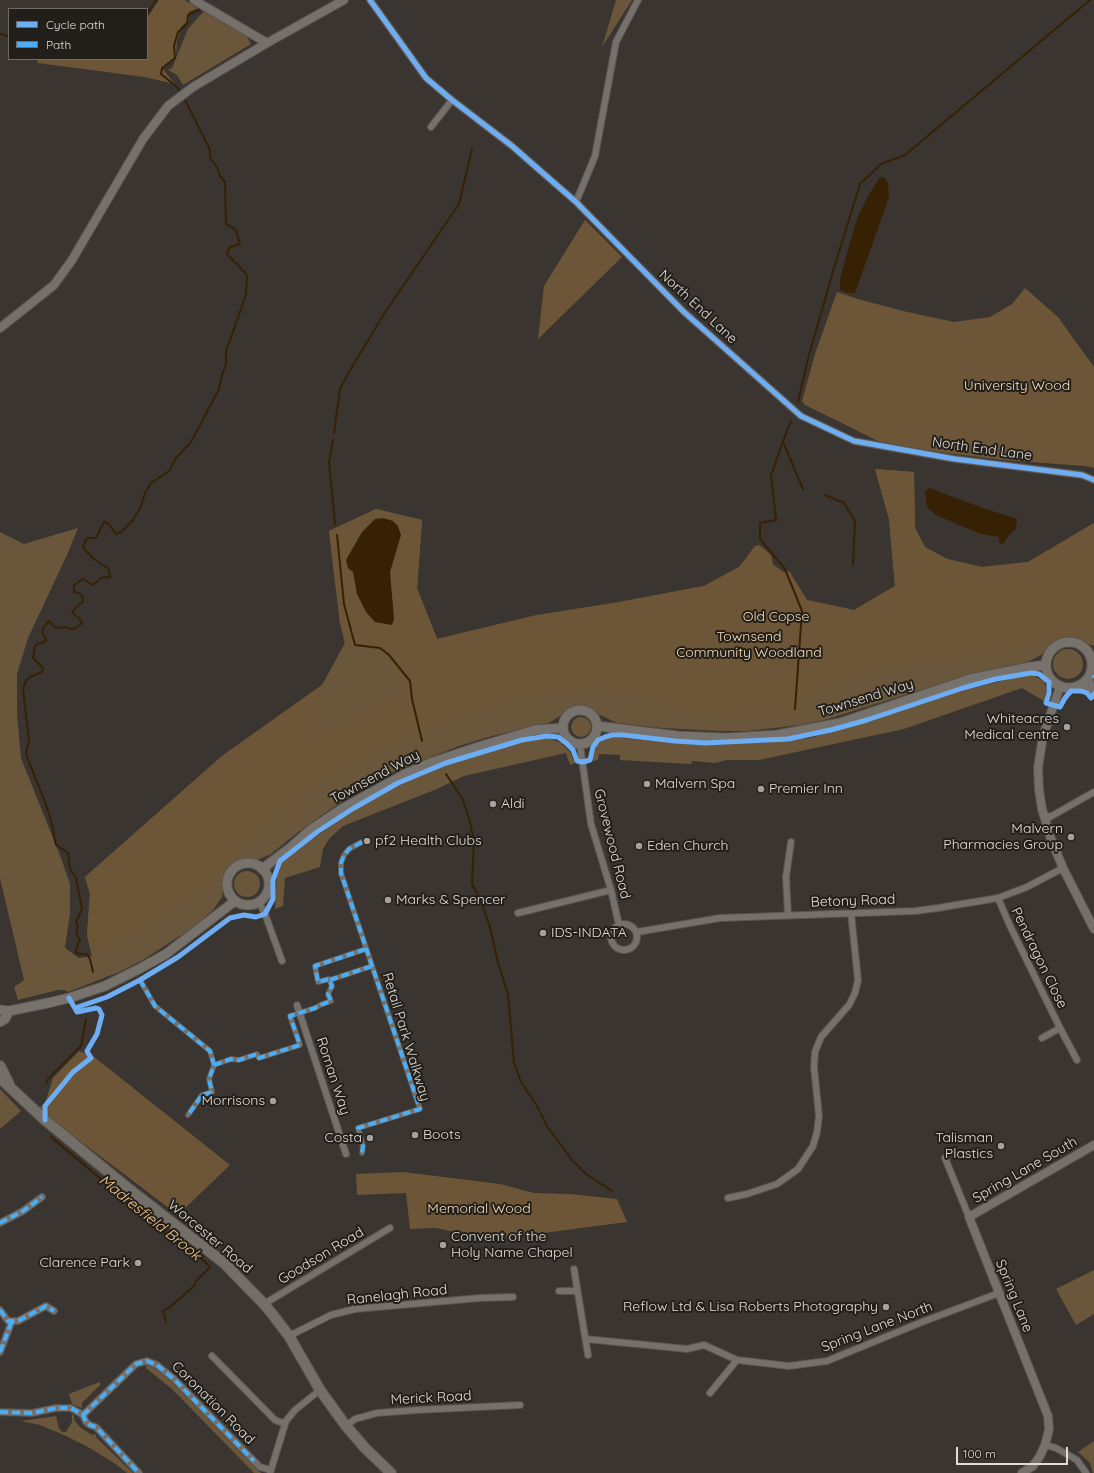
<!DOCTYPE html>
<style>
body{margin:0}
#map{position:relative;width:1094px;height:1473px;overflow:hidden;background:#3a3530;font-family:Quicksand,sans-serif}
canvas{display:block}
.legend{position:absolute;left:8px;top:8px;width:140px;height:52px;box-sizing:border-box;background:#221e19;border:1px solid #6e6a64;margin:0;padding:5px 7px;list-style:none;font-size:12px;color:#e0dbd5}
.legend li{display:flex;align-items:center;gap:8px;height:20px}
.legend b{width:20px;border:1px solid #6e6a64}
.scale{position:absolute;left:956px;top:1447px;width:112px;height:18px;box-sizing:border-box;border:2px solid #e0dbd5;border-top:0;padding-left:5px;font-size:12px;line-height:14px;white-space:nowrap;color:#e0dbd5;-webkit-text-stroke:3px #221e19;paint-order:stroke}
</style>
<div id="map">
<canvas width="1094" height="1473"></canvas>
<ul class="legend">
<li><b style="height:5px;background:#6dadf4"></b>Cycle path</li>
<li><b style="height:5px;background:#49aef6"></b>Path</li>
</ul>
<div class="scale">100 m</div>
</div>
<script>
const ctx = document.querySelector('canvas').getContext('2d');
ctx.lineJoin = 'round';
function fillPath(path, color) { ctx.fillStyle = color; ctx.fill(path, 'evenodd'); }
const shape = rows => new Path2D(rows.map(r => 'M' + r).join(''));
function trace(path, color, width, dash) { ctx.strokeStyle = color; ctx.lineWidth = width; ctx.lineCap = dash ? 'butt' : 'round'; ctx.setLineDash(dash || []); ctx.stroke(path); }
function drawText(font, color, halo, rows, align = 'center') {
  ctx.font = font + ' Quicksand,sans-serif'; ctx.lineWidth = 4; ctx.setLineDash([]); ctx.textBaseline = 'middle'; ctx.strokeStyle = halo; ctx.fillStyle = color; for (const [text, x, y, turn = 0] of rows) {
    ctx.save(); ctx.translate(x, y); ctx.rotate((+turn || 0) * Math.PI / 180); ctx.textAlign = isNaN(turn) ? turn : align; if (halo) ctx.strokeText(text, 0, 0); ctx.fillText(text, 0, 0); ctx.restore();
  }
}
fillPath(shape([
 [616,0,632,0,602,47],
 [205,10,246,35,251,44,183,85,177,75,168,70,172,68,188,29],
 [875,469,914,472,915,528,925,547,947,559,982,567,1028,562,1094,523,1094,646,1070,638,1054,641,1041,655,1027,662,971,674,825,720,800,725,748,731,719,731,662,728,617,723,600,715,589,708,581,706,574,707,549,723,492,736,459,746,388,774,342,801,297,833,271,854,257,860,239,862,232,867,226,875,222,897,213,910,195,926,143,960,119,972,68,992,65,990,58,990,18,1000,14,987,24,980,0,878,0,532,24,544,78,528,67,555,28,638,17,674,17,714,21,758,61,858,70,884,70,913,65,948,79,958,92,956,87,935,90,894,85,877,222,756,322,685,345,643,340,623,329,531,376,509,422,520,417,588,437,639,537,615,614,603,704,586,739,567,759,545,771,555,773,565,785,573,789,571,807,600,854,610,895,586,889,519],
 '1053 664a15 15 0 1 1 30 0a15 15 0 1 1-30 0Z',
 [1021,676,1034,676,1044,681,1046,687,1046,692,1044,701,1022,688,904,729,759,760,727,760,715,763,692,761,691,764,672,763,620,760,620,755,599,754,598,760,592,761,593,755,598,743,605,739,611,737,698,745,774,742,810,738,859,724,954,693],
 '571 727a10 10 0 1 1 20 0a10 10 0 1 1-20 0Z',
 [548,738,561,743,570,752,575,763,570,765,566,753,464,776,437,789,343,826,329,839,323,849,320,867,285,878,283,906,275,909,277,873,282,862,308,842,355,809,394,787,444,766,486,752,523,742],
 '234 884a13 13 0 1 1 26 0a13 13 0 1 1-26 0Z',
 [0,1089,21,1111,0,1129],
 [1094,1270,1094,1314,1076,1325,1056,1289],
 [146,1364,157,1367,261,1473,254,1473,173,1390,146,1368],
 [99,1382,101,1384,82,1403,82,1408,72,1404,69,1394],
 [72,1414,74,1416,74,1420,80,1427,92,1435,96,1434,96,1437,133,1473,127,1473,114,1463,88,1447,66,1436,40,1425,21,1421,56,1416,59,1428,62,1432,66,1432,72,1422],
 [1094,1441,1094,1473,1093,1473,1090,1463,1078,1452]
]), '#6a563a');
fillPath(shape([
 [159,0,185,0,198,8,189,12,189,19,181,27,177,41,176,56,162,68,175,84,144,77,38,63,37,59,147,59,147,18],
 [585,220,622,257,538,339,544,286],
 [1025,288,1058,317,1094,367,1094,468,1085,466,1003,460,914,449,882,443,805,405,802,401,816,351,837,292,858,299,903,311,954,322,990,317,1012,304],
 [875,469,914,472,915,528,925,547,947,559,982,567,1028,562,1094,523,1094,632,1001,653,953,659,925,659,908,662,828,685,793,703,792,715,764,718,742,718,689,711,659,703,634,692,588,689,521,699,482,709,425,728,374,751,295,799,291,825,287,824,286,801,208,881,171,910,92,956,87,935,90,894,85,877,222,756,322,685,312,739,356,717,411,686,389,657,358,645,345,643,340,623,329,531,376,509,422,520,417,588,437,639,537,615,614,603,704,586,739,567,755,546,759,545,771,555,773,565,785,573,789,571,807,600,854,610,895,586,889,519],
 [79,1051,93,1056,230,1165,178,1215,38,1109,45,1103,53,1078],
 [403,1172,500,1184,534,1193,570,1194,617,1199,627,1222,521,1236,478,1237,436,1228,410,1229,406,1193,357,1195,356,1174]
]), '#6c5637');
fillPath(shape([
 [880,177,884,177,888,183,889,197,855,293,847,293,840,290,840,279,848,249,857,219,868,196],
 [929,488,983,508,1017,519,1016,529,1010,534,1003,544,999,543,999,537,981,534,936,515,927,507,925,492],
 [383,518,393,521,398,526,401,535,390,572,394,619,392,625,375,622,366,612,357,594,353,572,348,568,346,560,362,532,375,519]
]), '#362104');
trace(shape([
 [147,14,156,0],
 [0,34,5,35,9,37],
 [182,94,177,87,161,74,162,68,175,58,174,46,178,32,187,24,188,15,199,10],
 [798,401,809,355,834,268,860,184,881,164,905,155,1090,0],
 [791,421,783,441,771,476,776,520,760,523,760,539,785,569,802,611,795,709],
 [334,433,340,389,349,372,384,314,459,204,472,149],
 [333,440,329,462,335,524],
 [783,442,803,489],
 [825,495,844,503,855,521,853,565],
 [337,535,344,604,355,645,380,648,389,655,410,681,412,699,422,741],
 [446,774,462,798,469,818,474,841,472,884,481,900,491,931,498,963,508,994,514,1063,521,1082,537,1106,547,1126,572,1160,586,1174,612,1191],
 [93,972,90,959,87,954,80,954,76,953,76,949,80,940,76,934,78,927,76,922,82,909,76,878,70,869,68,853,56,845,51,821,45,802,27,757,26,752,29,742,23,688,26,681,30,677,42,672,43,668,33,658,35,646,37,644,45,642,46,638,42,632,43,628,49,621,56,628,66,627,71,629,76,628,82,623,79,618,72,613,78,605,83,602,82,596,79,593,74,592,74,585,83,579,93,585,101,578,110,577,109,569,94,559,85,550,83,546,87,538,96,538,104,522,108,523,116,534,121,532,132,521,140,509,145,493,151,483,169,471,176,458,191,442,219,389,222,375,226,365,226,351,246,295,247,275,227,254,230,247,240,244,236,230,226,224,225,182,220,176,217,167,210,158,210,150,184,98],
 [46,1084,48,1079,81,1046,86,1019],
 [51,1137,172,1239,199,1256,210,1267,196,1281,194,1286,171,1306,163,1311,166,1322]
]), '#362104', 2);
const pedestrian = shape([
 [362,842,349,849,344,855,341,863,341,873,420,1109,358,1128,363,1146,362,1153],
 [140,980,155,1006,210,1051,214,1065,209,1079,212,1092,202,1095,188,1115],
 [330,980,372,966],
 [214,1065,231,1059,239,1060,257,1054,259,1058,300,1045,290,1016,315,1008,320,1005,331,1001,328,994,332,986,329,979,318,982,315,966,366,949]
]);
const minor = shape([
 [370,0,426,78,452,100,512,146,576,202,684,312,801,416,854,441,955,459,1082,475,1094,480],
 [431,127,452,100],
 [576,202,595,156,616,42,638,0],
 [1089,677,1094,694],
 [1081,685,1094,694],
 [580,745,591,824,611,890,619,925],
 [1044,814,1050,817,1094,792],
 [998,898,1010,926,1060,1028,1077,1060],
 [259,902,265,914,282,961],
 [518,913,611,890],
 [788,915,786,877,791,842],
 '611 937a13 13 0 1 1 26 0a13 13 0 1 1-26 0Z',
 [637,932,720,918,915,911,938,908,998,898,1027,887,1063,868],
 [297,1005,346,1154],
 [1042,1038,1060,1028],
 [945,1158,969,1217],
 [728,1198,747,1194,777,1184,798,1169,813,1146,817,1132,819,1116,814,1067,815,1052,821,1037,849,1005,855,993,858,980,851,913],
 [0,1223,23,1211,42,1197],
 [574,1269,588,1355],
 [559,1291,576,1291],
 [264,1304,390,1228],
 [0,1310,8,1321,18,1321,46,1306,54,1311],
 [289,1336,331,1315,355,1309,480,1298,513,1297],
 [586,1339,687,1349,704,1345,737,1360,789,1366,827,1361,922,1322,999,1293],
 [0,1352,12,1321],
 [212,1356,275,1420,285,1424],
 [710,1393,737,1360],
 [0,1412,32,1413,56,1408,71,1408,83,1415,86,1422,90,1425,96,1427,139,1473],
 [83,1415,136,1364,147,1361,157,1365,174,1379,260,1467,271,1470],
 [346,1426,355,1419,377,1413,417,1410,520,1405],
 [1045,1445,1056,1448,1077,1460,1086,1473],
 [270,1473,286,1421,295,1410,320,1390]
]);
const tertiary = shape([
 [194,0,267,43],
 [0,328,54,285,72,260,143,139,168,106,193,87,267,43,344,0],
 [1060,687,1043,736,1038,768,1039,790,1042,809,1051,839,1063,868,1094,929],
 [1022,1473,1033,1466,1040,1456,1045,1445,1049,1430,1048,1416,969,1217,1094,1145]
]);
const secondary = shape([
 '1046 665a23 23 0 1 1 46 0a23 23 0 1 1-46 0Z',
 '563 727a17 17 0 1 1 34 0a17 17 0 1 1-34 0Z',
 [597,726,678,736,727,738,777,735,840,723,970,679,1030,667,1046,665],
 '227 884a21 21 0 1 1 42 0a21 21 0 1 1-42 0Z',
 [262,869,290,848,309,831,340,810,405,774,430,763,478,747,535,730,562,728],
 [0,1010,9,1011,48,1003,69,998,105,986,139,969,166,954,235,901],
 [0,1022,5,1019,9,1011]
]);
const trunk = shape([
 [0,1066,9,1084],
 [0,1078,45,1120,129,1189,224,1263,264,1304,273,1315,289,1336,320,1390,346,1426,365,1448,391,1473]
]);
trace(pedestrian, '#57534f', 6);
trace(minor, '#57534f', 8);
trace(tertiary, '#57534f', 10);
trace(secondary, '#57534f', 11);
trace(trunk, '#57534f', 12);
trace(pedestrian, '#75706b', 4.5);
trace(minor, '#75706b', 6);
trace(tertiary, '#75706b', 8);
trace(secondary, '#77726c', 9);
trace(trunk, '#746e68', 10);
trace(shape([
 [1094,675,1094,678],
 [362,842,349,849,344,855,341,863,341,873,420,1109,358,1128,363,1146,362,1153],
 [140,980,155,1006,210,1051,214,1065,209,1079,212,1092,202,1095,188,1115],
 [330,980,372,966],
 [214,1065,231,1059,239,1060,257,1054,259,1058,300,1045,290,1016,315,1008,320,1005,331,1001,328,994,332,986,329,979,318,982,315,966,366,949],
 [0,1223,23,1211,42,1197],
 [0,1310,8,1321,18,1321,46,1306,54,1311],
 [0,1352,12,1321],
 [0,1412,32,1413,56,1408,71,1408,83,1415,86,1422,90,1425,96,1427,139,1473],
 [83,1415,136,1364,147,1361,157,1365,174,1379,254,1461]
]), '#49aef6', 4, [8, 4]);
trace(shape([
 [370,0,426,78,452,100,512,146,576,202,684,312,801,416,854,441,955,459,1082,475,1094,480],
 [75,1008,107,997,140,980,178,957,230,918,244,915,256,917,265,914,273,899,273,880,280,861,317,832,354,808,398,783,446,763,522,740,547,736,558,737,566,743,573,750,577,761,583,762,590,760,593,747,598,740,605,737,612,735,623,735,675,741,705,743,788,739,831,730,867,720,963,688,996,679,1031,673,1039,674,1049,682,1049,693,1046,703,1060,707,1065,698,1071,691,1081,691,1087,693,1091,698,1094,694],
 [45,1120,45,1106,73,1072,91,1058,87,1051,97,1034,102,1015,99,1009,96,1008,77,1012,69,998]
]), '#6dadf4', 5);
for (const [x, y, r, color] of [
 [1067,727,4,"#a6a19b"],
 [647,784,4,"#a6a19b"],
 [761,789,4,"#a6a19b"],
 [493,804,4,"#a6a19b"],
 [1071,837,4,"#a6a19b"],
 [367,841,4,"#a6a19b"],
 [639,846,4,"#a6a19b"],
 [388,900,4,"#a6a19b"],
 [543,933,4,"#a6a19b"],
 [273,1101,4,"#a6a19b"],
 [415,1135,4,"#a6a19b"],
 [370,1138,4,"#a6a19b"],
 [1001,1146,4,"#a6a19b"],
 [443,1245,4,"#a6a19b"],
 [138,1263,4,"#a6a19b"],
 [886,1307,4,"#a6a19b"]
]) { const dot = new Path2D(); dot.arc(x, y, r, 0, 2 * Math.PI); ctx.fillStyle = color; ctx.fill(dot); trace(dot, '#221e19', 1.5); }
drawText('14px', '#e0dbd5', '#221e19', [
 ["North End Lane",698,307,43],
 ["North End Lane",982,449,8],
 ["Townsend Way",866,698,-17],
 ["Townsend Way",375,777,-28],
 ["Grovewood Road",612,844,76],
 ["Betony Road",853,901,-2],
 ["Pendragon Close",1039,958,64],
 ["Retail Park Walkway",406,1037,73],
 ["Roman Way",333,1076,72],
 ["Spring Lane South",1025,1170,-30],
 ["Worcester Road",210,1237,40],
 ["Goodson Road",321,1256,-31],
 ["Ranelagh Road",397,1295,-6],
 ["Spring Lane",1014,1296,68],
 ["Spring Lane North",877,1327,-21],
 ["Merick Road",431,1398,-3],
 ["Coronation Road",213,1403,45]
]);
drawText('14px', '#fadfbd', '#221e19', [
 ["University Wood",1017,386],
 ["Old Copse",776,617],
 ["Townsend",749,637],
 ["Community Woodland",749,653],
 ["Memorial Wood",479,1209]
]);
drawText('14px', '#e0dbd5', '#221e19', [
 ["Whiteacres",1059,719,"right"],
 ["Medical centre",1059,735,"right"],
 ["Malvern Spa",655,784],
 ["Premier Inn",769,789],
 ["Aldi",501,804],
 ["Malvern",1063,829,"right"],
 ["Pharmacies Group",1063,845,"right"],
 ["pf2 Health Clubs",375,841],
 ["Eden Church",647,846],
 ["Marks & Spencer",396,900],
 ["IDS-INDATA",551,933],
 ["Morrisons",265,1101,"right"],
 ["Boots",423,1135],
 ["Costa",362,1138,"right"],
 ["Talisman",993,1138,"right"],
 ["Plastics",993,1154,"right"],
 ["Convent of the",451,1237],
 ["Holy Name Chapel",451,1253],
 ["Clarence Park",130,1263,"right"],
 ["Reflow Ltd & Lisa Roberts Photography",878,1307,"right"]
], 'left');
drawText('italic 15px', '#f4c88e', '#221e19', [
 ["Madresfield Brook",150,1218,39]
]);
</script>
